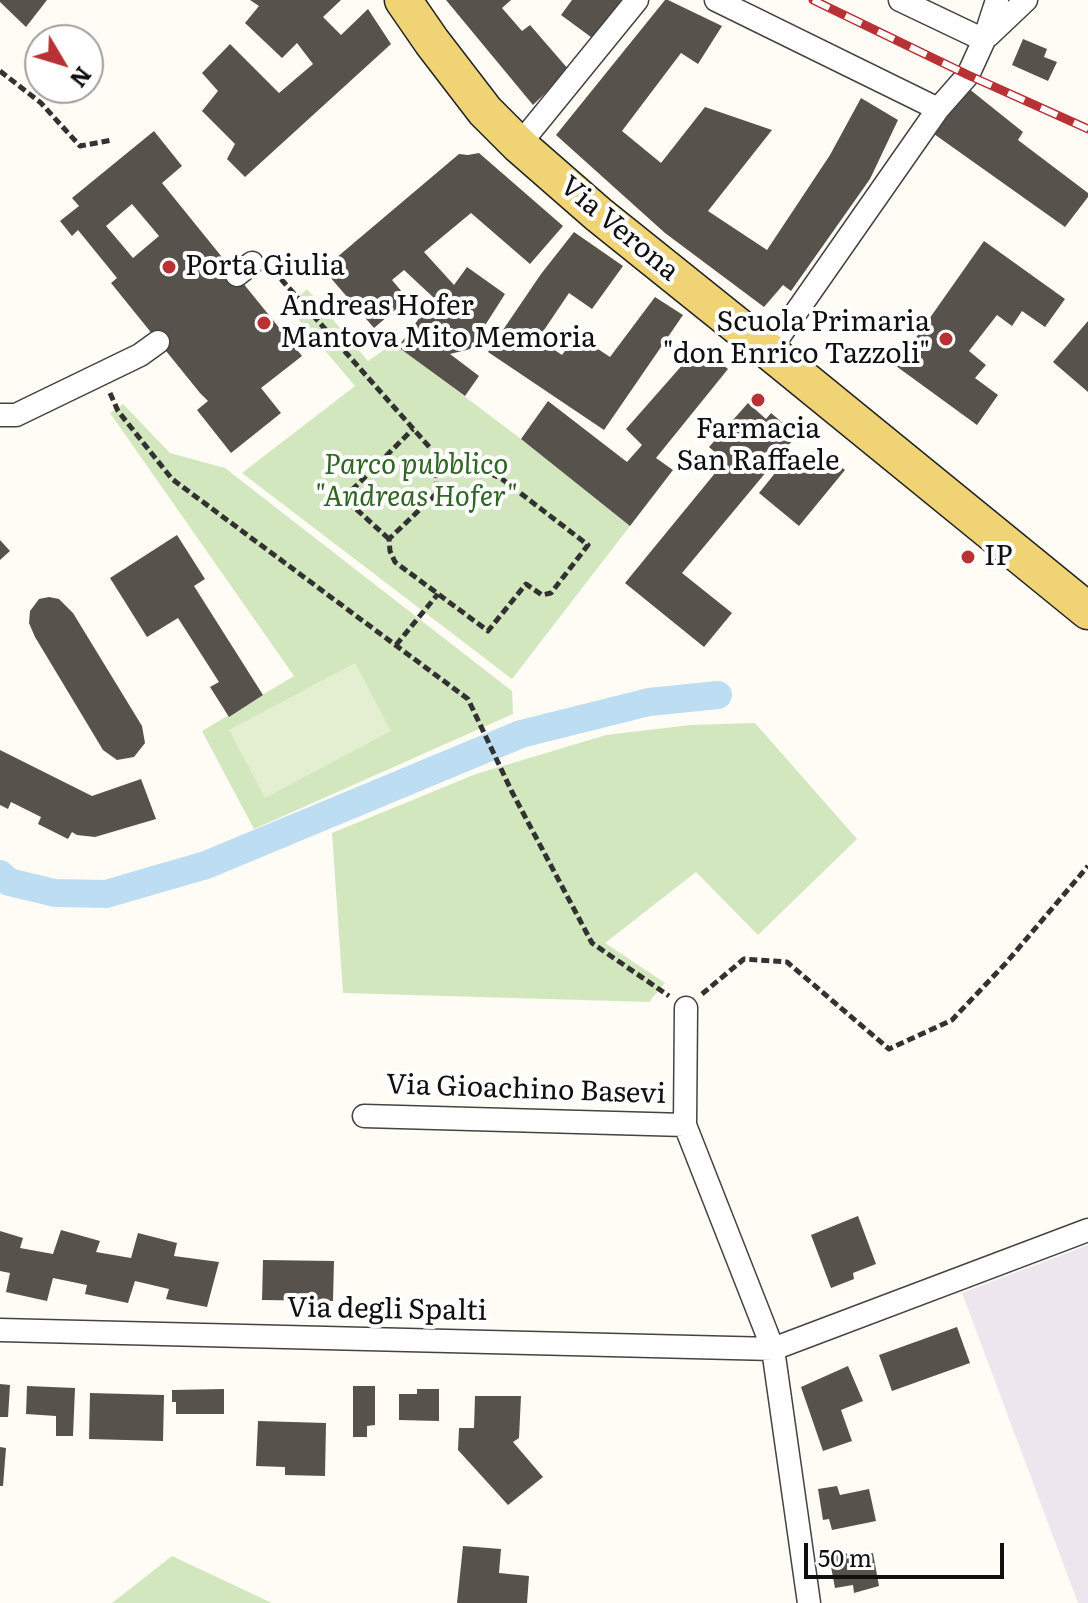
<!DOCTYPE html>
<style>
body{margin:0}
#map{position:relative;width:1088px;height:1603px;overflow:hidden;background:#fefcf5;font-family:Literata,serif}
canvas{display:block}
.north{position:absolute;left:24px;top:24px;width:80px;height:80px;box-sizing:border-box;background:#fff;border:2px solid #9f9f9f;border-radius:50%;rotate:128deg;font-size:22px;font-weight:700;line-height:32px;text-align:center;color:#101010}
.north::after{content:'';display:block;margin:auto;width:28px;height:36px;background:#b83135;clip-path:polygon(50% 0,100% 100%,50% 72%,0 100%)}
.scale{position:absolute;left:804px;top:1543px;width:200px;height:36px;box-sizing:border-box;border:4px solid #101010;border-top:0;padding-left:10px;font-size:24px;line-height:28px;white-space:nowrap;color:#101010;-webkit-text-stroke:6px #fff;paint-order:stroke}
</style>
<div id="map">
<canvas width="1088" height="1603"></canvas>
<div class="north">N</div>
<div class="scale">50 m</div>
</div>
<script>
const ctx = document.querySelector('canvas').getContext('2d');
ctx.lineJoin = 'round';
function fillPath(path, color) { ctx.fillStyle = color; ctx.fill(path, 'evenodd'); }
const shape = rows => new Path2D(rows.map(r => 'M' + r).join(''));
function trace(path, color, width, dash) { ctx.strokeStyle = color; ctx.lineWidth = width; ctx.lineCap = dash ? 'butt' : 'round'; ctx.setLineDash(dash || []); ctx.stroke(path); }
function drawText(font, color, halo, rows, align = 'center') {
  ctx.font = font + ' Literata,serif'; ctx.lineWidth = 8; ctx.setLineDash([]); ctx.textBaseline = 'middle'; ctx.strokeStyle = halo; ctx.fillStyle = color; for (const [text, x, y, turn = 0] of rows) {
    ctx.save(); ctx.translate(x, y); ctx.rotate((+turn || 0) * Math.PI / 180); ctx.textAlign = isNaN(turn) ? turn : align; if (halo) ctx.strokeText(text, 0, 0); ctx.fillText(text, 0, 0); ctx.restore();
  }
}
fillPath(shape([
 [1088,1245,1088,1603,1078,1603,962,1293]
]), '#ede6ee');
fillPath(shape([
 [307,289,368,361,394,343,521,439,630,526,512,679,242,473,355,386,288,307],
 [123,404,170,453,225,468,512,691,513,714,254,829,202,731,294,676,110,413],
 [755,723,857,839,758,935,696,872,605,943,665,983,649,1002,343,993,332,833,476,774,606,735,690,725],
 [172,1556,272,1603,112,1603]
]), '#d3e7bf');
fillPath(shape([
 [355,663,391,731,265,798,229,730]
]), '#e4efd1');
trace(shape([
 [0,874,9,882,55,893,106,894,206,865,521,734,649,702,718,695]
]), '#bcddf2', 28);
fillPath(shape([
 [0,0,47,0,26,27,0,2],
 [250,0,341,0,323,17,341,35,368,9,391,44,245,177,227,159,235,144,202,111,218,91,202,73,230,44,279,93,313,64,297,43,282,58,245,23,259,6],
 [446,0,511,0,502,8,522,31,530,25,569,70,533,105],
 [572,0,625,0,595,40,561,15],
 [665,0,668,0,722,26,698,64,681,53,622,131,661,163,705,107,772,130,708,211,767,250,830,155,861,98,898,120,870,179,791,291,783,285,764,307,665,233,556,135],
 [1023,39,1047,49,1044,57,1057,62,1048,81,1012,65],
 [968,88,1023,132,1018,140,1088,193,1088,197,1065,227,934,134],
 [154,131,182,166,162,183,302,356,261,388,281,413,231,453,197,410,208,401,200,393,111,283,117,278,78,230,72,236,60,221,79,206,72,198],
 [132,204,159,236,133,258,106,226],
 [479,153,563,226,530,264,471,213,424,252,454,285,467,267,505,294,470,349,450,354,479,376,465,396,398,347,434,298,404,270,392,280,408,299,374,328,323,269,459,154,468,155],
 [574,232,623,266,592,309,569,293,538,339,562,355,577,335,610,357,655,297,683,315,604,430,488,352,541,274],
 [984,241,1065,299,1045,327,1022,311,1012,326,997,315,969,351,986,365,975,378,998,395,977,425,896,366],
 [1088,321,1088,392,1053,362],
 [699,346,728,369,656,458,673,470,630,526,521,439,548,401,627,462,642,445,626,429],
 [748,403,766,419,771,413,797,435,682,573,732,613,704,647,625,583,725,461,709,447],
 [816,447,845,470,799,526,759,493,792,452,804,462],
 [177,535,205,579,194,586,263,695,229,717,210,687,219,682,178,618,147,637,110,578],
 [0,540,10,551,0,560],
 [49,597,59,599,73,613,142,726,145,743,134,757,117,760,103,750,35,637,29,623,30,611,39,599],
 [0,750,92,796,141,779,156,819,95,837,77,835,72,832,68,839,38,824,41,817,11,802,8,809,0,805],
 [858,1216,876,1264,853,1273,854,1279,831,1288,811,1235],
 [61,1230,100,1241,96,1252,131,1258,138,1233,177,1243,174,1256,219,1262,207,1307,166,1299,169,1289,135,1281,128,1303,85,1294,87,1285,53,1278,47,1301,6,1292,10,1273,0,1271,0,1231,23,1238,20,1248,53,1254],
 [263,1260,334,1261,333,1301,262,1300],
 [957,1327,970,1363,892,1391,879,1355],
 [848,1366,863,1401,841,1410,852,1441,823,1451,801,1387],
 [0,1384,10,1385,8,1417,0,1417],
 [27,1386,75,1388,73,1436,56,1436,56,1416,26,1414],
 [353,1386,375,1386,375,1425,367,1426,367,1437,353,1437],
 [224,1389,224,1414,176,1414,176,1402,172,1402,172,1390],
 [417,1389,439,1389,439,1421,399,1420,399,1394,417,1394],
 [90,1393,164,1395,163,1441,89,1439],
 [475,1396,521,1396,519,1438,513,1442,543,1477,508,1505,458,1450,459,1428,474,1428],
 [258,1421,326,1423,325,1476,285,1475,285,1467,256,1466],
 [0,1447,6,1448,3,1486,0,1486],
 [837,1486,840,1495,869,1489,876,1521,832,1530,829,1519,823,1520,818,1489],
 [463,1546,501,1549,499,1573,529,1576,527,1603,457,1603],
 [850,1553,851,1559,873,1553,879,1586,854,1593,853,1585,835,1588,829,1556]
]), '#58524d');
const street = shape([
 [716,0,938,109],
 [900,0,984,40],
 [988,36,1026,0],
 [519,145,637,0],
 [237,275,252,263],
 [769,351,938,109,968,75,984,40,997,0],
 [0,415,16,415,140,355,158,342],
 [686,1008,685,1125,773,1349,809,1603],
 [364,1116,685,1125],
 [0,1330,773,1349,1088,1230]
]);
const primary = shape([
 [403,0,432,42,485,111,519,145,598,214,775,356,1088,611]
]);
trace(street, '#434343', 25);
trace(primary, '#212121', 39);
trace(shape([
 [0,71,41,103,80,146,112,140],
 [281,279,446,466,457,458,502,479,588,545,551,593,542,595,526,584,488,631,395,562,390,551,389,539,436,494,436,475,446,466],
 [110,393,118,411,172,479,468,699,512,792,592,943,669,996],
 [389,539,344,498,413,429],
 [396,645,438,594],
 [702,994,744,959,787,962,889,1049,952,1020,1006,963,1088,866]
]), '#323232', 5, [8, 4]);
trace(street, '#fff', 22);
trace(primary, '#efd374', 36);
const rail = shape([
 [813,0,968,75,1088,129]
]);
trace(rail, '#b83135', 9);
trace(rail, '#fff', 6, [18]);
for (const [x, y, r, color] of [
 [169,267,8,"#b83135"],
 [264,323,8,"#b83135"],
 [946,339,8,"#b83135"],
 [758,400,8,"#b83135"],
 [968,557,8,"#b83135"]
]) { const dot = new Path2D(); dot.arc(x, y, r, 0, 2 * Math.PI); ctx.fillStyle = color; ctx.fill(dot); trace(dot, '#fff', 3); }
drawText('28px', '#101010', '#fff', [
 ["Via Verona",619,229,40],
 ["Via Gioachino Basevi",526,1090,2],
 ["Via degli Spalti",387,1310,1]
]);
drawText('28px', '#101010', '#fff', [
 ["Porta Giulia",185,267],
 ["Andreas Hofer",280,307],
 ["Mantova Mito Memoria",280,339],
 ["Scuola Primaria",930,323,"right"],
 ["\"don Enrico Tazzoli\"",930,355,"right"],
 ["Farmacia",758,430,"center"],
 ["San Raffaele",758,462,"center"],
 ["IP",984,557]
], 'left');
drawText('italic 28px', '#306524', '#fff', [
 ["Parco pubblico",416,466],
 ["\"Andreas Hofer\"",416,498]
]);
</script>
